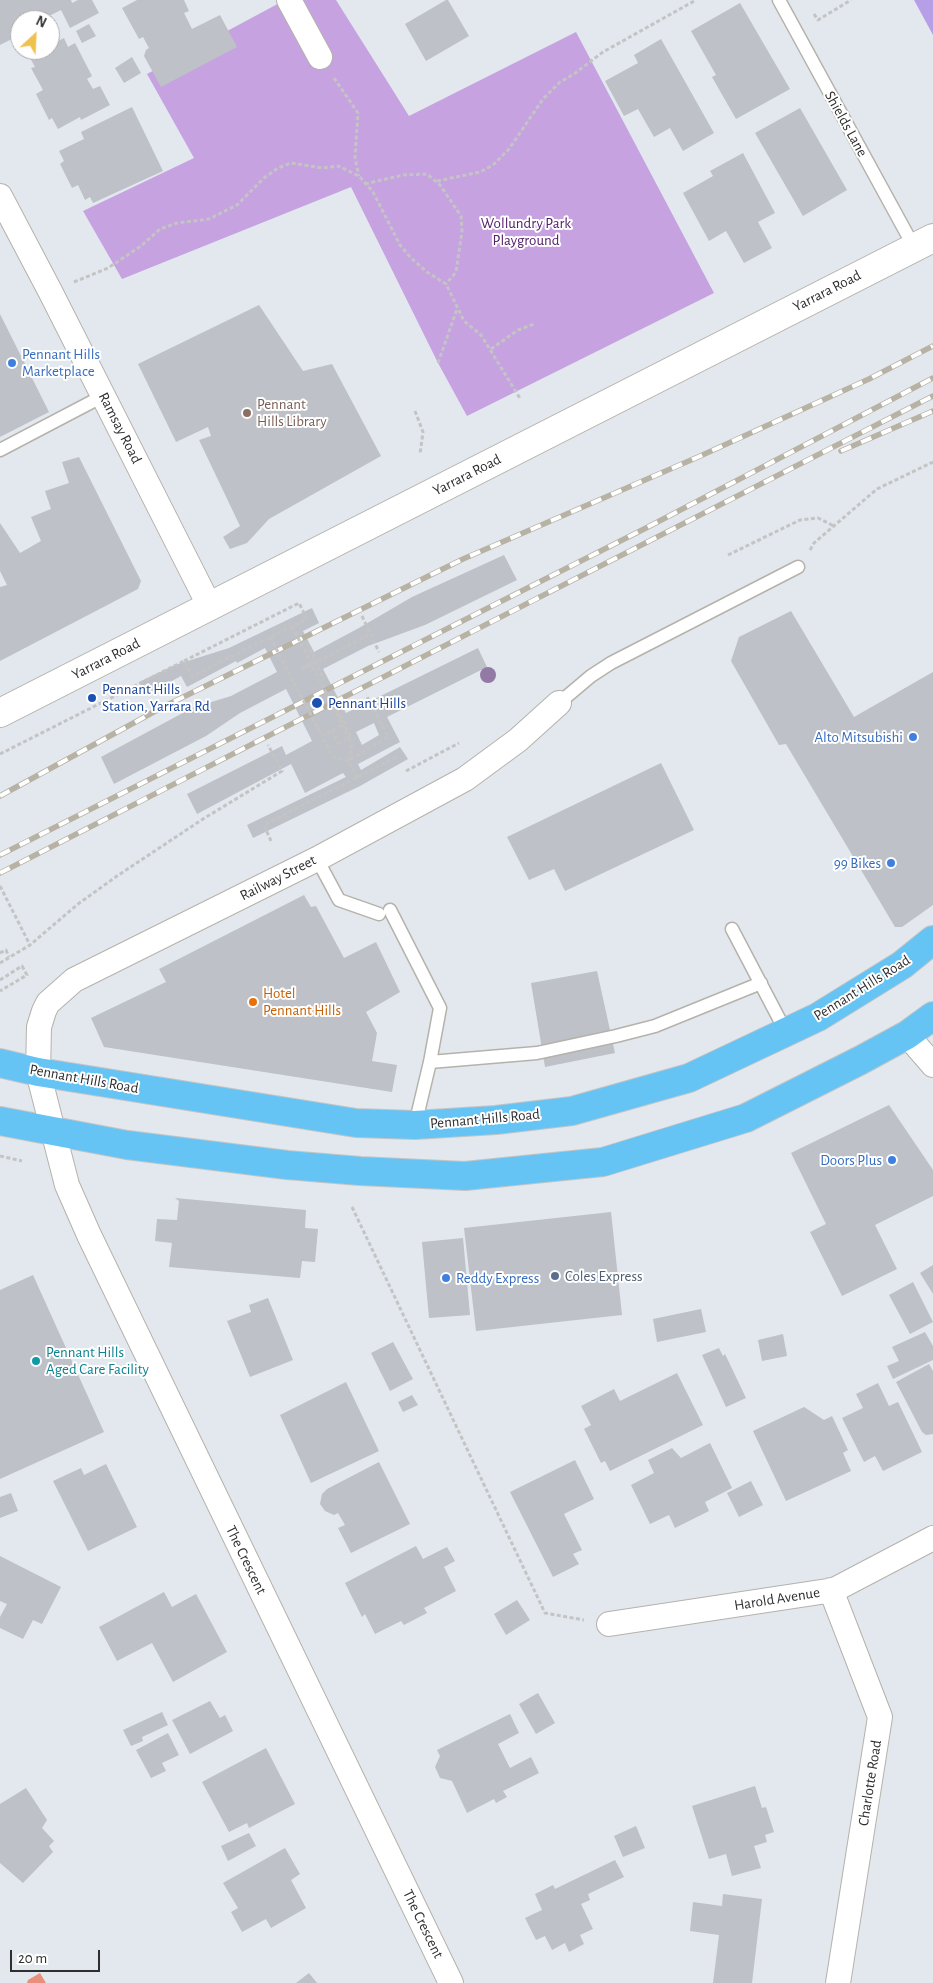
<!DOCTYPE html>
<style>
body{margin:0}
#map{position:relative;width:933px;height:1983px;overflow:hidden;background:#e2e8ee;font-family:"Alegreya Sans",sans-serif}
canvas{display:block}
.north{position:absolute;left:10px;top:10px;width:50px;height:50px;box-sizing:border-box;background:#fff;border:1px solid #ababab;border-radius:50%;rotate:25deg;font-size:14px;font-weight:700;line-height:20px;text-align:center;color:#2e2e2e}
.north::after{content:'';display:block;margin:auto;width:18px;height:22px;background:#f0c24d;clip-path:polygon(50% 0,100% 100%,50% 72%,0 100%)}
.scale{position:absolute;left:10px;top:1950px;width:90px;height:22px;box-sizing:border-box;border:2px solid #2e2e2e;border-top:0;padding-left:6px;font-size:15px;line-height:18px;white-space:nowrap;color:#2e2e2e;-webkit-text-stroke:4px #fff;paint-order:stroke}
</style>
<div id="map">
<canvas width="933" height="1983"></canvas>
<div class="north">N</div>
<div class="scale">20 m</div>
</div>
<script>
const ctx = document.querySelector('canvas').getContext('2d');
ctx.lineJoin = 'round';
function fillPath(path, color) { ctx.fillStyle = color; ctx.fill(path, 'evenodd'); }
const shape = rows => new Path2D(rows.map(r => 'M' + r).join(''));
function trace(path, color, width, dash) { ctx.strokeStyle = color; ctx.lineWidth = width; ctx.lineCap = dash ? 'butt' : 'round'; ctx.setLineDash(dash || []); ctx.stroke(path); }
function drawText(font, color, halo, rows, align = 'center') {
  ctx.font = font + ' "Alegreya Sans",sans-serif'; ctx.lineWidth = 4; ctx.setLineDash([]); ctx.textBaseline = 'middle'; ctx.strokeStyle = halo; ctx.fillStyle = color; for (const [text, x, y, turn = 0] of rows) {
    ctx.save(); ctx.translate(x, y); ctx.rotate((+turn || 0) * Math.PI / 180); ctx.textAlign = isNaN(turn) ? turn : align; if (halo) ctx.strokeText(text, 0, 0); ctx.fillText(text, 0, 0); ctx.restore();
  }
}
fillPath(shape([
 [285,0,336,0,409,116,576,32,714,293,467,416,438,363,351,187,122,279,83,211,194,158,147,74]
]), '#c6a2e1');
fillPath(shape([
 [914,0,933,0,933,35]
]), '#b79fe7');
fillPath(shape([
 [40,1973,46,1983,27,1983,28,1980]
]), '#e98f7c');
fillPath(shape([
 [0,0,71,0,72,3,78,0,92,0,99,13,70,28,61,10,47,17,48,20,20,20,20,35,0,45],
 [137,0,184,0,189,11,184,13,192,29,220,15,237,47,161,87,144,56,146,50,149,48,143,37,139,39,122,8],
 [446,0,448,0,469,36,426,61,405,24],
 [740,3,790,89,736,119,712,77,716,75,691,31],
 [89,24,96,36,82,43,76,31],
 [64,38,68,47,75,43,92,76,87,79,93,89,100,86,110,105,81,120,80,117,58,129,52,118,49,120,36,94,43,90,31,68,35,67,29,56,41,50,50,50,50,45],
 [661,39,714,133,683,151,670,128,654,137,638,109,624,116,605,81,638,63,634,55],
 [132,57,141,73,124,83,115,68],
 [132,107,163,171,93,203,90,197,85,200,78,185,72,188,60,164,64,161,59,151,84,139,81,132],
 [800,108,847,190,803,216,755,133],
 [743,153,775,213,758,222,772,248,744,263,726,231,709,241,683,193,713,176,710,171],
 [259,305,303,371,332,364,381,456,269,519,247,543,230,549,223,537,240,526,199,440,211,436,208,427,176,442,138,364],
 [0,314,49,412,0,437],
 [79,457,141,581,138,589,0,661,0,587,7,585,0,571,0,523,20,553,41,541,31,517,51,509,45,491,69,483,62,462],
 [504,555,517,580,425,625,368,646,323,669,346,713,478,648,487,667,387,717,400,742,358,764,361,770,400,747,408,759,360,786,253,838,247,825,346,777,343,773,305,793,291,764,197,814,187,794,282,746,286,755,312,741,286,689,240,713,206,736,114,784,101,757,192,708,231,696,277,672,265,648,237,663,236,661,187,687,181,676,146,695,139,682,175,665,229,648,312,608,319,623,303,631,314,652,359,628,412,597],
 [374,723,379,735,362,745,356,732],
 [791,611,854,717,933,672,933,905,902,927,895,927,786,744,779,745,731,661,739,637],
 [661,763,694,830,565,891,554,869,529,880,507,837],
 [304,895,311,907,316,906,344,958,376,942,400,992,366,1012,377,1033,372,1061,397,1065,392,1092,104,1047,91,1018,166,982,159,969],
 [597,971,615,1053,545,1067,531,983],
 [889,1105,933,1170,933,1196,875,1225,897,1269,842,1296,810,1232,826,1224,791,1153],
 [175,1198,306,1210,305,1228,318,1229,315,1262,302,1261,300,1278,169,1267,172,1243,155,1241,157,1219,177,1220,179,1201],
 [611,1212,622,1315,476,1331,464,1228],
 [463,1238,470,1315,429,1318,422,1242],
 [933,1265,933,1294,920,1273],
 [33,1275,104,1432,0,1479,0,1290],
 [913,1282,933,1322,910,1334,889,1295],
 [268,1298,293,1360,250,1377,227,1321,251,1312,249,1305],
 [701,1309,706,1332,657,1342,653,1319],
 [925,1332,933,1346,933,1360,893,1379,887,1366,899,1361,892,1347],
 [783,1334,787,1356,762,1361,758,1340],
 [393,1342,413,1379,390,1391,371,1353],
 [719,1348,723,1356,725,1354,746,1398,726,1407,702,1355],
 [929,1364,933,1371,933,1434,926,1435,922,1432,896,1382],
 [677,1373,703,1425,610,1471,605,1461,601,1463,584,1429,591,1425,581,1406,614,1389,620,1401],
 [346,1382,379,1451,311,1483,280,1415],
 [878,1383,889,1406,898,1402,922,1452,883,1471,875,1456,864,1462,842,1418,863,1408,856,1394],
 [412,1395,418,1405,403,1412,398,1402],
 [804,1407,824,1420,832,1416,848,1450,843,1453,851,1471,786,1501,753,1431],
 [710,1443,732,1488,705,1502,709,1511,675,1528,669,1515,650,1524,631,1485,654,1473,648,1460,672,1448,681,1458],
 [575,1460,594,1499,564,1514,582,1550,573,1554,579,1564,553,1577,510,1492],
 [379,1462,410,1524,351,1553,338,1528,345,1525,338,1513,334,1515,325,1511,320,1504,322,1494,327,1489],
 [106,1464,137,1527,88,1551,53,1481,81,1468,84,1475],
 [751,1481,763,1505,739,1517,727,1493],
 [11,1493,18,1511,0,1518,0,1497],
 [416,1546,423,1559,447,1547,455,1561,444,1567,456,1591,424,1608,427,1613,404,1625,401,1621,375,1634,365,1614,362,1617,345,1583],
 [0,1556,61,1587,42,1624,33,1620,23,1639,0,1628,0,1617,7,1604,0,1601],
 [164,1592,172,1607,196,1594,227,1652,173,1682,152,1643,117,1661,99,1627],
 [517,1600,530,1620,506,1635,494,1614],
 [538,1693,555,1723,536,1734,519,1704],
 [210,1701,220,1718,225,1715,233,1731,190,1754,172,1720],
 [162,1712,168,1725,142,1737,143,1741,131,1746,123,1730],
 [510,1714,519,1733,498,1744,510,1768,531,1757,539,1773,503,1791,507,1797,496,1803,494,1799,467,1813,452,1781,440,1778,435,1767,440,1756,437,1750],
 [168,1733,179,1755,162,1763,166,1771,151,1778,136,1750],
 [266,1748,295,1804,249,1828,247,1823,229,1832,202,1782],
 [755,1786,762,1808,766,1807,774,1832,765,1835,767,1842,754,1846,761,1868,732,1876,726,1854,709,1859,692,1806],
 [26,1788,47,1820,42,1828,54,1841,49,1846,53,1852,23,1883,0,1863,0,1804],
 [636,1826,645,1848,623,1857,614,1836],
 [249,1833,256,1846,228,1861,221,1846],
 [285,1848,300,1874,291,1880,306,1908,271,1928,266,1919,242,1932,231,1912,238,1908,223,1883],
 [615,1860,624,1877,588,1894,590,1900,581,1904,593,1929,580,1935,584,1944,569,1952,565,1943,552,1950,545,1936,536,1940,525,1918,542,1910,535,1894,553,1885,555,1889],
 [723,1894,762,1899,752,1983,713,1983,719,1935,690,1931,693,1902,722,1906],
 [309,1973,317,1983,296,1983]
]), '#bec1c7');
const lane = shape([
 [779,0,914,247],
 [0,450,103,396],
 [559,703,591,676,611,663,798,567],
 [317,859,339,900,379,914],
 [390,910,440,1008,430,1062,415,1125],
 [732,929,786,1032],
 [430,1062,537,1053,616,1036,655,1026,761,983]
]);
const street = shape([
 [289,0,320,57],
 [0,196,50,291,210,607],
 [907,1035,933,1065],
 [831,1590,880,1717,838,1983],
 [609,1624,834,1590,933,1538],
 [451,1983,89,1235,67,1185,38,1072,39,1027,44,1011,48,1003,74,980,317,859,465,779,518,740,559,703]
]);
const secondary = shape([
 [0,713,933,238]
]);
const highway = shape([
 [0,1063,38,1072,356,1123,415,1125,496,1120,572,1111,689,1078,818,1017,902,965,933,940],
 [0,1121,127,1145,287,1165,360,1171,465,1176,603,1162,746,1118,861,1060,907,1035,933,1016]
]);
trace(lane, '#b5b2ab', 15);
trace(street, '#b5b2ab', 26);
trace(secondary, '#b5b2ab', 30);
trace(highway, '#c4c4c4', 30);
trace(shape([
 [814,14,818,20,851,0],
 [334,78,358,113,355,158,359,176],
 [437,181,480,172,493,165,509,149,543,99,560,82,574,74,603,52,696,0],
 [365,184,403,175,427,174,440,185,461,216,462,231,456,272,446,284],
 [74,282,108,268,141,246,160,229,177,223,209,219,237,205,264,178,278,168,291,163,322,168,338,166,359,176,373,192,400,245,411,258,427,272,446,284,464,321,481,335,521,400],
 [491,349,518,330,534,324],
 [438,363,457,309],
 [415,411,423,432,420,454],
 [810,550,814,543,877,489,933,462],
 [728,555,800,520,818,518,834,526],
 [362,616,379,652],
 [307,643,324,680],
 [303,668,314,660],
 [301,670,371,634],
 [337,709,350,735,347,737],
 [342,725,322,736,333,757,348,761,388,737,366,695],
 [332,730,338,744],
 [338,744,349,738,352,745,348,761,358,778],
 [0,754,184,661,192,676,307,619,299,603,184,661],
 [406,771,459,743],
 [271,841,264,825,398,756],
 [0,886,30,945],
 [0,953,6,950,9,957],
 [0,963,30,945,78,904,117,876,203,819,282,771,268,745],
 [0,980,22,966,27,975,0,991],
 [0,1156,22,1161],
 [352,1207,545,1613,584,1620]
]), '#c4c4c4', 3, [4, 2.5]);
trace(lane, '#fff', 12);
trace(street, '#fff', 24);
trace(secondary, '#fff', 28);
trace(highway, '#66c4f5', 28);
const rail = shape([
 [841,451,933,411],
 [0,796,161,708,463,559,698,457,869,379,933,346],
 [0,855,646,528,933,378],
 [0,873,933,396]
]);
trace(rail, '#b7b2a4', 5.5);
trace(rail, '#fff', 4, [11]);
trace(shape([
 [292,626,349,738],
 [270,637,322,736]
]), '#c4c4c4', 3, [4, 2.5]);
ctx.fillStyle = '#937aa5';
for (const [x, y] of [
 [488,675]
]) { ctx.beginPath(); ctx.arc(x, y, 8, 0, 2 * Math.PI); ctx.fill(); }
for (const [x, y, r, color] of [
 [12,363,5,"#3f7fe0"],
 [247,413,5,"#8d6e63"],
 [92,698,5,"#1a4fb4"],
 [317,703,6,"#1a4fb4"],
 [913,737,5,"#3f7fe0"],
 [891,863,5,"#3f7fe0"],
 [253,1002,5,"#e8710a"],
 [892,1160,5,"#3f7fe0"],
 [555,1276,5,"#5c6f8a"],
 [446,1278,5,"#3f7fe0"],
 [36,1361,5,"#0f9aa8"]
]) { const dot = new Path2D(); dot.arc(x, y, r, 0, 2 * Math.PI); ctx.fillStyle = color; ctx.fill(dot); trace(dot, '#fff', 2); }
drawText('15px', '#2e2e2e', '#fff', [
 ["Shields Lane",846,124,61],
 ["Yarrara Road",827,291,-27],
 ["Ramsay Road",120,428,63],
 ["Yarrara Road",467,475,-27],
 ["Yarrara Road",106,659,-27],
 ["Railway Street",278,878,-27],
 ["Pennant Hills Road",862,988,-32],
 ["Pennant Hills Road",84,1079,10],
 ["Pennant Hills Road",485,1119,-5],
 ["The Crescent",246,1560,64],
 ["Harold Avenue",777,1599,-9],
 ["Charlotte Road",870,1783,-81],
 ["The Crescent",423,1924,64]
]);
drawText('15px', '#532069', '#fff', [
 ["Wollundry Park",526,223],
 ["Playground",526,240]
]);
drawText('15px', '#366cbe', '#fff', [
 ["Pennant Hills",22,354,"left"],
 ["Marketplace",22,371,"left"],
 ["Alto Mitsubishi",903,737],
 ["99 Bikes",881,863],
 ["Doors Plus",882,1160],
 ["Reddy Express",456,1278,"left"]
], 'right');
drawText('15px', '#785e54', '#fff', [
 ["Pennant",257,404],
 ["Hills Library",257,421]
], 'left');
drawText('15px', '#164399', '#fff', [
 ["Pennant Hills",102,689],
 ["Station, Yarrara Rd",102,706],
 ["Pennant Hills",328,703]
], 'left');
drawText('15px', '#c56008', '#fff', [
 ["Hotel",263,993],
 ["Pennant Hills",263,1010]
], 'left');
drawText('15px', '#4e5e75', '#fff', [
 ["Coles Express",565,1276]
], 'left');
drawText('15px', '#0d838f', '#fff', [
 ["Pennant Hills",46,1352],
 ["Aged Care Facility",46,1369]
], 'left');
</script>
